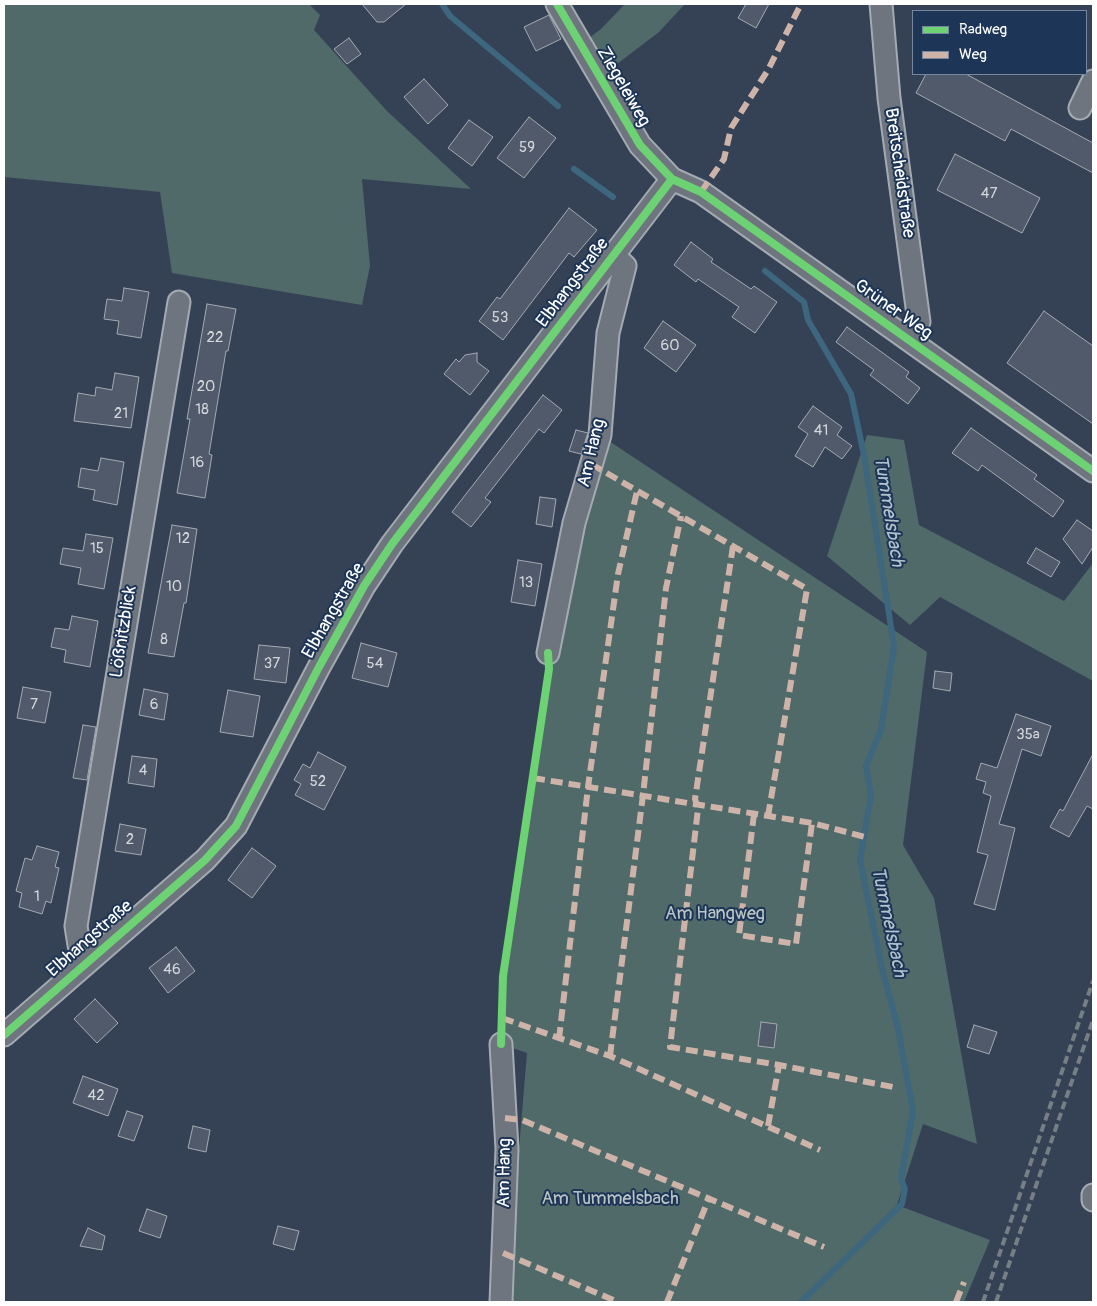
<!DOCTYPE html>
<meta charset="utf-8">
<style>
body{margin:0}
#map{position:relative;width:1097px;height:1306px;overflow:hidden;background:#354255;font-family:Pangolin,sans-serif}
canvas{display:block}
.frame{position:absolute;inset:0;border:5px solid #fff;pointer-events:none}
.legend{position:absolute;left:912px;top:10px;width:175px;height:65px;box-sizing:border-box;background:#1d3557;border:1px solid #77869a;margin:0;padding:6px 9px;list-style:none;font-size:15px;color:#fff}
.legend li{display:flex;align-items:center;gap:10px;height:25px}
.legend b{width:25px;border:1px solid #77869a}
</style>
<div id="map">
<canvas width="1097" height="1306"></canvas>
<div class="frame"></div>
<ul class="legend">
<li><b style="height:6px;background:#6cd273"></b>Radweg</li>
<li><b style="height:6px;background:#ceb3a9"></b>Weg</li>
</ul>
</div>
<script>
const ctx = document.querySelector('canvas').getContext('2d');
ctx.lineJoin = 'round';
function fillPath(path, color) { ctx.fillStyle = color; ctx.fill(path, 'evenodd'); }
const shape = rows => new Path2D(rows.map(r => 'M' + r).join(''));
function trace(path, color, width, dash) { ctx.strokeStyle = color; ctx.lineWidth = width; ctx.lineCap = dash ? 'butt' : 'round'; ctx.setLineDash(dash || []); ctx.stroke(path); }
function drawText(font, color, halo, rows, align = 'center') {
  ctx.font = font + ' Pangolin,sans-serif'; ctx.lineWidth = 4; ctx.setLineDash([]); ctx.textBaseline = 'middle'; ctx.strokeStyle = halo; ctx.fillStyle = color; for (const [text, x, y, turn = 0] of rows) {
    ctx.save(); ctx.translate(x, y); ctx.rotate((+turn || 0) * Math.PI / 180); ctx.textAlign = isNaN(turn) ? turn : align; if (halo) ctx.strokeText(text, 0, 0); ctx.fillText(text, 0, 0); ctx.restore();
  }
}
fillPath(shape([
 [4,4,309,4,320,15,314,30,387,111,471,189,362,179,370,266,362,305,172,273,160,192,4,177],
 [625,4,685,4,659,32,600,77,581,44,601,29],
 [600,435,927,652,903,845,934,898,977,1144,923,1124,897,1205,990,1240,964,1302,501,1302,507,1149,519,1149,527,1053,501,1044,503,976,549,669,548,653],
 [867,435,904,440,919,525,1064,601,1093,563,1093,681,940,597,910,625,827,556]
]), '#506969');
trace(shape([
 [442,4,450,16,558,106],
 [574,169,613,197],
 [765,271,804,302,808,320,851,394,864,455,894,646,881,730,866,766,871,795,860,860,883,973,898,1028,913,1111,901,1179,905,1189,902,1204,801,1302]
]), '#3d667f', 6);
const building = shape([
 [362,4,406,4,384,22,377,22,362,4],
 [746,4,769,4,756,28,738,18,746,4],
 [549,15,561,39,536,51,524,27,549,15],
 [349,38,361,54,347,64,334,49,349,38],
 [926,74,966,74,1093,143,1093,173,1011,129,1005,141,916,93,926,74],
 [424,79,448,105,428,124,404,97,424,79],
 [529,117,556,138,524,178,497,158,529,117],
 [469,120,493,137,472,166,448,148,469,120],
 [955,154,1040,198,1022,233,937,190,955,154],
 [569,208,597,230,574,257,569,253,503,340,479,321,497,297,500,299,569,208],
 [691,242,713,259,711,262,751,289,754,286,777,302,755,333,732,317,739,307,698,279,696,282,674,265,691,242],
 [124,288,149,292,141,338,117,334,119,321,104,319,107,299,122,301,124,288],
 [207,304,236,309,228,351,226,351,209,454,212,455,205,498,177,493,190,419,187,419,207,304],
 [1044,311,1093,346,1093,424,1007,363,1044,311],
 [663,321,696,345,676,372,644,348,663,321],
 [847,327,909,372,906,377,920,388,908,404,870,375,874,370,836,342,847,327],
 [477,353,477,362,489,371,470,395,444,374,456,359,459,362,465,355,477,353],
 [115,373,139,377,131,428,74,421,78,393,95,396,96,387,112,390,115,373],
 [543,395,562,410,544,433,539,429,485,498,491,502,471,527,452,512,543,395],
 [813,406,842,427,837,435,852,446,842,459,825,447,813,467,795,456,808,434,798,427,813,406],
 [971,428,1037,475,1034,479,1064,501,1053,517,982,465,978,471,952,453,971,428],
 [576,430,588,433,581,454,569,451,576,430],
 [101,458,124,462,117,505,93,500,95,490,78,487,81,468,98,471,101,458],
 [540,497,556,499,552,527,536,524,540,497],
 [1077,520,1093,531,1093,547,1082,564,1063,539,1077,520],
 [172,525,197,529,186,603,184,603,174,657,148,653,172,525],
 [86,534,113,538,104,589,78,584,81,568,60,564,63,548,83,551,86,534],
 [1036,548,1060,562,1051,577,1027,563,1036,548],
 [518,560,542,564,535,606,511,602,518,560],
 [72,616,98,621,90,667,64,662,66,650,51,647,55,628,69,630,72,616],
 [361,643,397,653,388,687,352,678,361,643],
 [259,645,290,648,286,683,254,679,259,645],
 [935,671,952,673,950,691,933,688,935,671],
 [23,687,51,692,45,723,17,718,23,687],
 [144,689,168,694,164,720,139,715,144,689],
 [228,690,260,696,253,737,220,732,228,690],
 [1016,714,1051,726,1041,756,1022,749,999,824,1015,828,995,910,974,904,988,855,977,852,991,796,983,793,986,782,976,779,981,763,997,768,1016,714],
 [83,725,96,727,87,780,73,778,83,725],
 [318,752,346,767,324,810,295,795,301,784,294,780,303,764,310,768,318,752],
 [1093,754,1093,809,1087,806,1069,837,1050,827,1060,809,1063,811,1093,754],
 [132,756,157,759,154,787,128,783,132,756],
 [120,824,146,829,141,855,115,851,120,824],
 [37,846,59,852,55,867,59,868,51,903,46,901,42,914,19,907,22,893,16,891,25,858,32,860,37,846],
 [252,848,276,866,252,898,228,880,252,848],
 [176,947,195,971,168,993,149,968,176,947],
 [95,999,118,1023,97,1043,74,1019,95,999],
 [761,1022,777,1024,774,1048,758,1046,761,1022],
 [974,1025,997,1032,989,1054,967,1047,974,1025],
 [83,1076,118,1089,108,1116,73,1103,83,1076],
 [127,1111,143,1116,134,1141,118,1136,127,1111],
 [193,1126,210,1130,206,1152,188,1148,193,1126],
 [147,1209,167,1216,160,1238,139,1231,147,1209],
 [278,1226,299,1231,294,1250,273,1244,278,1226],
 [88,1228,105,1236,102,1250,80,1246,88,1228]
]);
fillPath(building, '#505a6a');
trace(building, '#a4aab2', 1);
const minor = shape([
 [557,4,640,145,672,179,701,192,1093,471],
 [881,4,889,98,919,322,908,339],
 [1080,108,1093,81],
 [548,653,574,523,600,435,608,333,625,266,614,256],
 [86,961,79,945,76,926,179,302],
 [4,1035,205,860,236,826,319,667,364,586,392,544,672,179],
 [501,1044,507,1149,501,1302],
 [1093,1195,1093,1200]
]);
trace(minor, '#a4aab2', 25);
trace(minor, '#6f757e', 21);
trace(shape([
 [983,1302,1093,981],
 [996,1302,1093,1020]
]), '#767e86', 4, [8, 4]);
trace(shape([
 [701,192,724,159,731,128,768,70,801,4],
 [591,464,807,589,768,816],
 [733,546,695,799,698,809,670,1047,779,1065,893,1087],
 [533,778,812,823,869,838],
 [754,814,739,935,796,944,812,823],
 [502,1018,610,1056,820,1150],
 [559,1039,588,787,618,574,637,491],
 [610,1056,643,795,666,588,681,516],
 [505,1118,522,1120,824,1247],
 [768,1126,779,1065],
 [503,1253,618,1302],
 [667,1302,709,1198],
 [956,1302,964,1282]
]), '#ceb3a9', 6, [12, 6]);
trace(shape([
 [557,4,640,145,672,179,701,192,1093,471],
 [4,1035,205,860,236,826,319,667,364,586,392,544,672,179],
 [501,1044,503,976,549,669,548,653]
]), '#6cd273', 8);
drawText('15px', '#d3d6da', null, [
 ["59",527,148],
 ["47",989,194],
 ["53",500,318],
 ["22",215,338],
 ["60",670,346],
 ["20",206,387],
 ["18",202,410],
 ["21",121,414],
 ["41",821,431],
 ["16",197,463],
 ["12",183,539],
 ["15",97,549],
 ["13",526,583],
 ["10",174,587],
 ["8",164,640],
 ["37",272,664],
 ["54",375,664],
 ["7",34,705],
 ["6",154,705],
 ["35a",1028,735],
 ["4",143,771],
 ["52",318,782],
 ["2",130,840],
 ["1",37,897],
 ["46",172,970],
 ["42",96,1096]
]);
drawText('18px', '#fff', '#1d3557', [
 ["Ziegeleiweg",623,87,60],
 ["Breitscheidstraße",899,173,82],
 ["Elbhangstraße",573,283,-53],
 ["Grüner Weg",893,310,35],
 ["Am Hang",592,453,-77],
 ["Elbhangstraße",334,611,-60],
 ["Lößnitzblick",124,632,-81],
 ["Elbhangstraße",90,939,-41],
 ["Am Hang",505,1173,-89]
]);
drawText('18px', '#bbc5c4', '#1d3557', [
 ["Am Hangweg",715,914],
 ["Am Tummelsbach",610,1199]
]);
drawText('italic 19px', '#b2c3cd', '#1d3557', [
 ["Tummelsbach",888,511,81],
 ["Tummelsbach",888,922,78]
]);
</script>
